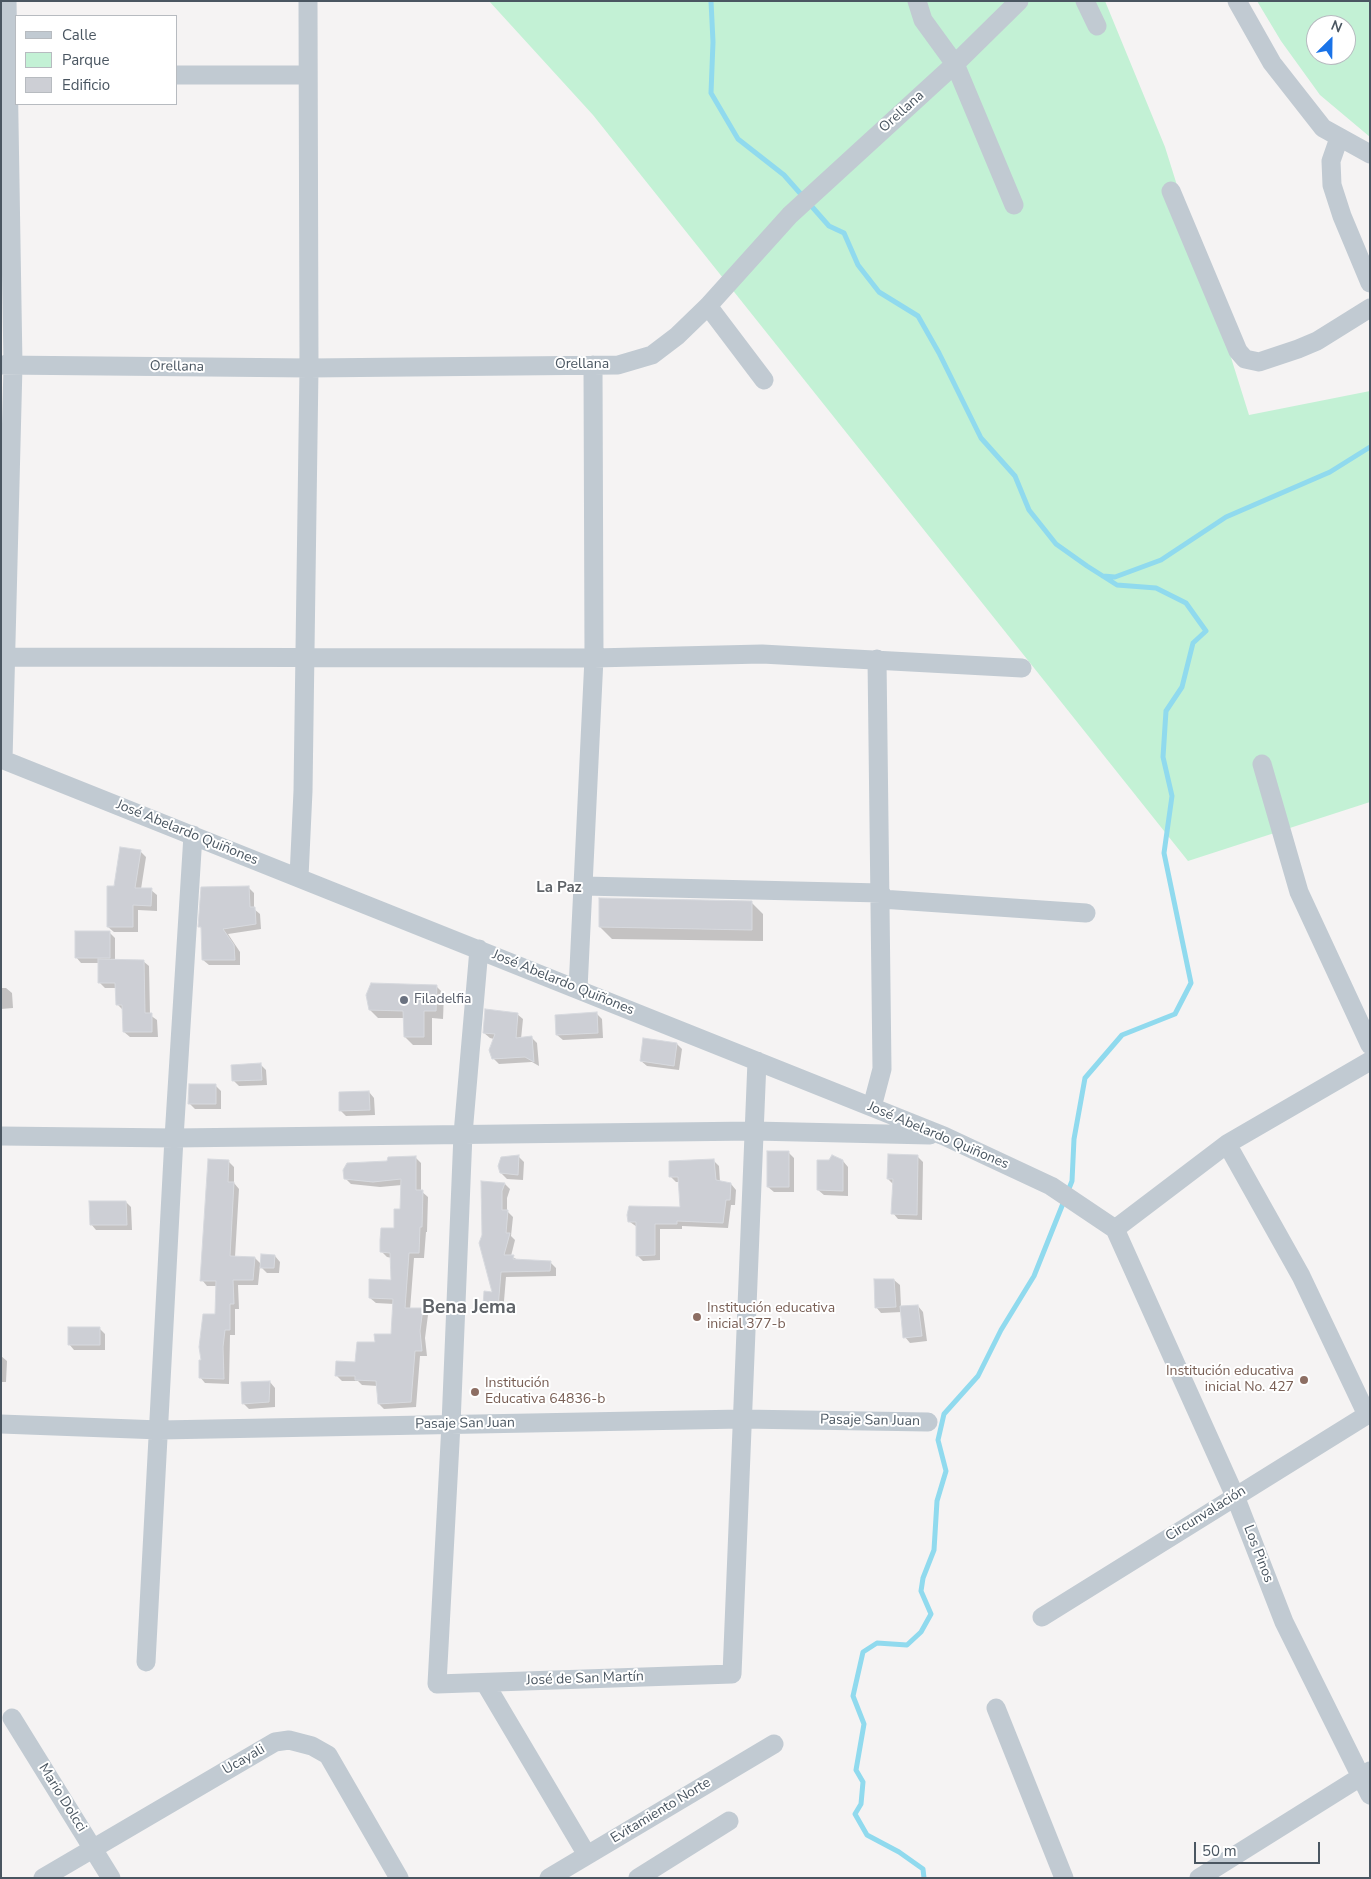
<!DOCTYPE html>
<meta charset="utf-8">
<style>
body{margin:0}
#map{position:relative;width:1371px;height:1879px;overflow:hidden;background:#f5f3f3;font-family:"Nunito Sans",sans-serif}
canvas{display:block}
.frame{position:absolute;inset:0;border:2px solid #4a5661;pointer-events:none}
.legend{position:absolute;left:15px;top:15px;width:162px;height:90px;box-sizing:border-box;background:#fff;border:1px solid #b7bbc0;margin:0;padding:6px 9px;list-style:none;font-size:15px;color:#4a5661}
.legend li{display:flex;align-items:center;gap:10px;height:25px}
.legend b{width:25px;border:1px solid #b7bbc0}
.north{position:absolute;left:1306px;top:15px;width:50px;height:50px;box-sizing:border-box;background:#fff;border:1px solid #b7bbc0;border-radius:50%;rotate:23deg;font-size:14px;font-weight:700;line-height:20px;text-align:center;color:#4a5661}
.north::after{content:'';display:block;margin:auto;width:18px;height:22px;background:#1a73e8;clip-path:polygon(50% 0,100% 100%,50% 72%,0 100%)}
.scale{position:absolute;left:1194px;top:1842px;width:126px;height:22px;box-sizing:border-box;border:2px solid #4a5661;border-top:0;padding-left:6px;font-size:15px;line-height:18px;white-space:nowrap;color:#4a5661;-webkit-text-stroke:4px #fff;paint-order:stroke}
</style>
<div id="map">
<canvas width="1371" height="1879"></canvas>
<div class="frame"></div>
<ul class="legend">
<li><b style="height:6px;background:#c1cad2"></b>Calle</li>
<li><b style="height:14px;background:#c3f1d5"></b>Parque</li>
<li><b style="height:14px;background:#cdcfd5"></b>Edificio</li>
</ul>
<div class="north">N</div>
<div class="scale">50 m</div>
</div>
<script>
const ctx = document.querySelector('canvas').getContext('2d');
ctx.lineJoin = 'round';
function fillPath(path, color) { ctx.fillStyle = color; ctx.fill(path, 'evenodd'); }
const shape = rows => new Path2D(rows.map(r => 'M' + r).join(''));
function trace(path, color, width, dash) { ctx.strokeStyle = color; ctx.lineWidth = width; ctx.lineCap = dash ? 'butt' : 'round'; ctx.setLineDash(dash || []); ctx.stroke(path); }
function drawText(font, color, halo, rows, align = 'center') {
  ctx.font = font + ' "Nunito Sans",sans-serif'; ctx.lineWidth = 4; ctx.setLineDash([]); ctx.textBaseline = 'middle'; ctx.strokeStyle = halo; ctx.fillStyle = color; for (const [text, x, y, turn = 0] of rows) {
    ctx.save(); ctx.translate(x, y); ctx.rotate((+turn || 0) * Math.PI / 180); ctx.textAlign = isNaN(turn) ? turn : align; if (halo) ctx.strokeText(text, 0, 0); ctx.fillText(text, 0, 0); ctx.restore();
  }
}
fillPath(shape([
 [489,1,1105,1,1165,147,1249,415,1370,391,1370,802,1188,861,593,115],
 [1257,1,1370,1,1370,137,1320,95,1281,41],
 [1316,25,1346,25,1346,55,1316,55]
]), '#c3f1d5');
fillPath(shape([
 [140,851,146,857,141,889,151,890,157,895,157,911,138,910,138,932,114,932,108,927,115,888],
 [248,887,254,893,254,909,260,914,261,929,228,934,240,952,240,965,209,965,203,960,203,929,200,927],
 [751,902,763,914,763,941,612,939,600,927],
 [109,932,115,938,115,960,143,961,149,966,150,1015,157,1020,158,1037,130,1037,124,1032,123,1010,117,1004,116,988,105,988,99,982,99,963,81,963,76,957],
 [436,986,444,994,443,1019,432,1018,432,1045,413,1045,405,1037,405,1018,378,1018,370,1010],
 [1,988,6,988,12,993,13,1008,1,1009],
 [517,1014,523,1019,521,1039,532,1038,537,1043,539,1066,532,1062,499,1064,493,1058,494,1039,490,1038,484,1033],
 [597,1014,602,1019,603,1038,563,1040,557,1035],
 [677,1044,682,1049,679,1070,647,1066,641,1061],
 [261,1065,266,1070,267,1085,239,1086,233,1080],
 [215,1085,221,1091,221,1109,195,1109,189,1103],
 [369,1092,374,1098,375,1115,346,1116,340,1110],
 [789,1153,794,1158,794,1192,774,1192,768,1187],
 [518,1156,524,1162,523,1180,507,1179,501,1173],
 [917,1156,923,1162,922,1220,898,1219,893,1213,894,1185,888,1179],
 [416,1158,421,1163,421,1191,428,1197,427,1232,426,1232,424,1258,414,1258,410,1310,423,1309,428,1315,425,1338,427,1356,420,1356,416,1407,384,1409,379,1404,378,1386,362,1385,358,1381,342,1381,337,1376,356,1363,376,1344,392,1335,394,1304,376,1303,370,1298,392,1282,392,1258,387,1257,382,1252,396,1230,401,1210,402,1185,380,1187,351,1184,345,1178,388,1162],
 [713,1160,719,1166,720,1182,731,1184,736,1190,735,1205,731,1205,728,1228,682,1226,682,1229,660,1229,660,1260,643,1261,637,1255,637,1227,630,1222,681,1209,680,1182,676,1182,670,1176],
 [228,1161,234,1167,234,1183,239,1189,235,1257,255,1258,262,1265,275,1256,280,1262,279,1273,267,1273,260,1266,258,1285,238,1285,239,1309,235,1309,235,1335,230,1335,229,1384,205,1383,200,1377,216,1315,217,1286,207,1286,202,1280],
 [843,1161,848,1167,848,1196,824,1195,818,1190],
 [482,1183,505,1184,510,1189,507,1198,507,1211,513,1217,511,1236,515,1240,511,1256,518,1260,550,1262,556,1268,556,1276,506,1277,503,1313,490,1311,484,1306,493,1293,483,1235,484,1201,481,1198],
 [126,1202,131,1207,132,1230,96,1230,91,1224],
 [894,1280,900,1285,901,1307,918,1306,923,1312,927,1341,910,1343,905,1337,902,1312,881,1313,876,1307],
 [99,1328,105,1334,105,1350,74,1350,69,1344],
 [1,1356,7,1361,6,1382,1,1382],
 [270,1382,275,1388,275,1407,249,1409,243,1403]
]), '#0003');
trace(shape([
 [711,1,713,42,711,93,738,139,784,175,829,226,844,233,858,265,879,292,918,316,939,353,981,438,1015,476,1029,510,1056,544,1087,566,1117,585,1156,588,1186,603,1206,631,1193,643,1182,687,1166,711,1163,757,1172,796,1164,853,1191,983,1175,1014,1122,1035,1085,1078,1074,1139,1072,1181,1034,1276,1001,1330,978,1376,944,1414,938,1440,946,1471,937,1501,934,1550,923,1578,921,1591,931,1614,921,1632,907,1645,877,1643,863,1652,853,1696,864,1724,856,1770,863,1782,861,1804,855,1814,867,1835,899,1852,923,1869,924,1878],
 [1103,576,1115,577,1161,560,1226,517,1330,472,1370,447]
]), '#90daee', 5);
const building = shape([
 [120,847,141,850,135,888,152,888,151,906,133,905,133,927,107,927,107,886,114,886,120,847],
 [249,886,250,907,255,907,256,924,223,929,234,945,235,960,202,960,201,927,198,927,201,887,249,886],
 [599,898,752,901,752,930,599,927,599,898],
 [75,931,110,931,110,958,75,958,75,931],
 [98,959,144,960,145,1013,152,1013,152,1032,123,1032,122,1005,116,1005,115,983,98,983,98,959],
 [371,983,437,985,436,1011,424,1011,424,1037,404,1037,403,1011,369,1010,366,995,371,983],
 [485,1009,518,1013,516,1038,532,1036,534,1062,525,1057,492,1059,489,1050,495,1034,483,1033,485,1009],
 [597,1012,598,1033,556,1035,555,1015,597,1012],
 [643,1038,677,1043,674,1066,640,1061,643,1038],
 [261,1063,262,1080,232,1081,231,1065,261,1063],
 [189,1084,216,1084,216,1104,188,1104,189,1084],
 [369,1091,370,1110,339,1111,339,1092,369,1091],
 [767,1151,789,1151,789,1187,767,1187,767,1151],
 [888,1154,918,1155,917,1215,891,1214,893,1179,887,1179,888,1154],
 [519,1155,518,1175,500,1173,498,1166,501,1157,519,1155],
 [832,1155,843,1160,843,1191,817,1190,817,1160,829,1160,832,1155],
 [416,1156,416,1190,423,1190,422,1227,420,1227,419,1253,409,1253,405,1308,423,1308,420,1331,422,1351,415,1351,411,1402,378,1404,376,1381,355,1380,355,1376,335,1376,336,1361,355,1362,357,1342,375,1342,374,1334,391,1334,393,1299,369,1298,369,1279,391,1280,390,1253,380,1252,380,1240,381,1228,394,1228,394,1209,400,1209,401,1179,373,1182,344,1179,343,1170,347,1163,387,1161,388,1157,416,1156],
 [208,1159,229,1160,228,1182,234,1182,230,1256,255,1257,253,1280,233,1280,234,1304,230,1304,230,1330,225,1330,223,1347,224,1379,199,1378,199,1360,201,1360,199,1347,203,1314,215,1314,216,1281,200,1281,208,1159],
 [714,1159,716,1180,731,1183,730,1200,726,1200,723,1223,677,1221,677,1224,655,1224,655,1255,636,1256,636,1222,628,1222,627,1215,629,1206,680,1207,678,1177,669,1177,669,1161,714,1159],
 [481,1181,505,1183,502,1191,502,1210,508,1210,506,1233,510,1233,504,1255,514,1255,513,1259,551,1261,550,1271,501,1272,498,1308,483,1306,484,1291,492,1292,479,1243,482,1235,481,1181],
 [89,1201,126,1201,127,1225,90,1225,89,1201],
 [261,1254,275,1255,274,1268,260,1268,261,1254],
 [874,1279,894,1279,896,1307,875,1308,874,1279],
 [918,1305,922,1336,903,1338,900,1306,918,1305],
 [68,1327,100,1327,100,1345,68,1345,68,1327],
 [270,1381,269,1402,242,1404,241,1382,270,1381]
]);
fillPath(building, '#cdcfd5');
trace(building, '#d7d9de', 1);
trace(shape([
 [917,1,923,20,955,64,1014,205],
 [1085,1,1097,26],
 [1237,1,1272,63,1323,128,1370,154],
 [176,75,308,75],
 [1339,138,1331,161,1332,185,1342,216,1370,283],
 [1171,191,1238,351,1245,359,1259,362,1298,349,1317,341,1370,308],
 [708,306,764,380],
 [1,365,309,368,618,365,652,355,677,336,708,306,790,215,955,64,1019,1],
 [1,657,594,658,762,654,1022,668],
 [1,759,944,1136,1051,1186,1115,1229,1235,1496,1284,1622,1370,1795],
 [3,760,13,365,7,1],
 [1262,764,1299,892,1370,1045],
 [299,877,303,791,309,368,308,1],
 [584,886,881,893],
 [881,899,1086,913],
 [479,949,463,1134,451,1424,437,1684,732,1674,757,1061],
 [578,989,594,658,593,365],
 [872,1107,882,1069,877,659],
 [1,1136,174,1138,754,1131,930,1135],
 [1227,1144,1301,1276,1367,1415],
 [1115,1229,1227,1144,1370,1061],
 [1,1424,160,1430,742,1419,928,1422],
 [1042,1617,1370,1413],
 [146,1662,174,1138,193,835],
 [485,1683,587,1855],
 [996,1708,1064,1878],
 [12,1718,111,1878],
 [43,1878,275,1742,289,1740,312,1746,328,1755,399,1878],
 [549,1878,774,1744],
 [638,1878,729,1821],
 [1199,1878,1370,1771]
]), '#c1cad2', 19);
for (const [x, y, r, color] of [
 [404,1000,5,"#6b7280"],
 [697,1317,5,"#8d6e63"],
 [1304,1380,5,"#8d6e63"],
 [475,1392,5,"#8d6e63"]
]) { const dot = new Path2D(); dot.arc(x, y, r, 0, 2 * Math.PI); ctx.fillStyle = color; ctx.fill(dot); trace(dot, '#fff', 2); }
drawText('14px', '#4a5661', '#fff', [
 ["Orellana",902,112,-42],
 ["Orellana",582,365],
 ["Orellana",177,367,1],
 ["José Abelardo Quiñones",187,833,22],
 ["José Abelardo Quiñones",563,983,22],
 ["José Abelardo Quiñones",938,1136,23],
 ["Pasaje San Juan",870,1421,1],
 ["Pasaje San Juan",465,1424,-1],
 ["Circunvalación",1206,1514,-32],
 ["Los Pinos",1258,1554,69],
 ["José de San Martín",585,1679,-2],
 ["Ucayali",244,1760,-30],
 ["Mario Dolcci",62,1798,58],
 ["Evitamiento Norte",661,1811,-31]
]);
drawText('14px', '#5b616d', '#fff', [
 ["Filadelfia",414,1000]
], 'left');
drawText('14px', '#785e54', '#fff', [
 ["Institución educativa",707,1309],
 ["inicial 377-b",707,1325],
 ["Institución educativa",1294,1372,"right"],
 ["inicial No. 427",1294,1388,"right"],
 ["Institución",485,1384],
 ["Educativa 64836-b",485,1400]
], 'left');
drawText('bold 15px', '#5f6368', '#fff', [
 ["La Paz",559,888]
]);
drawText('bold 19px', '#5f6368', '#fff', [
 ["Bena Jema",469,1308]
]);
</script>
